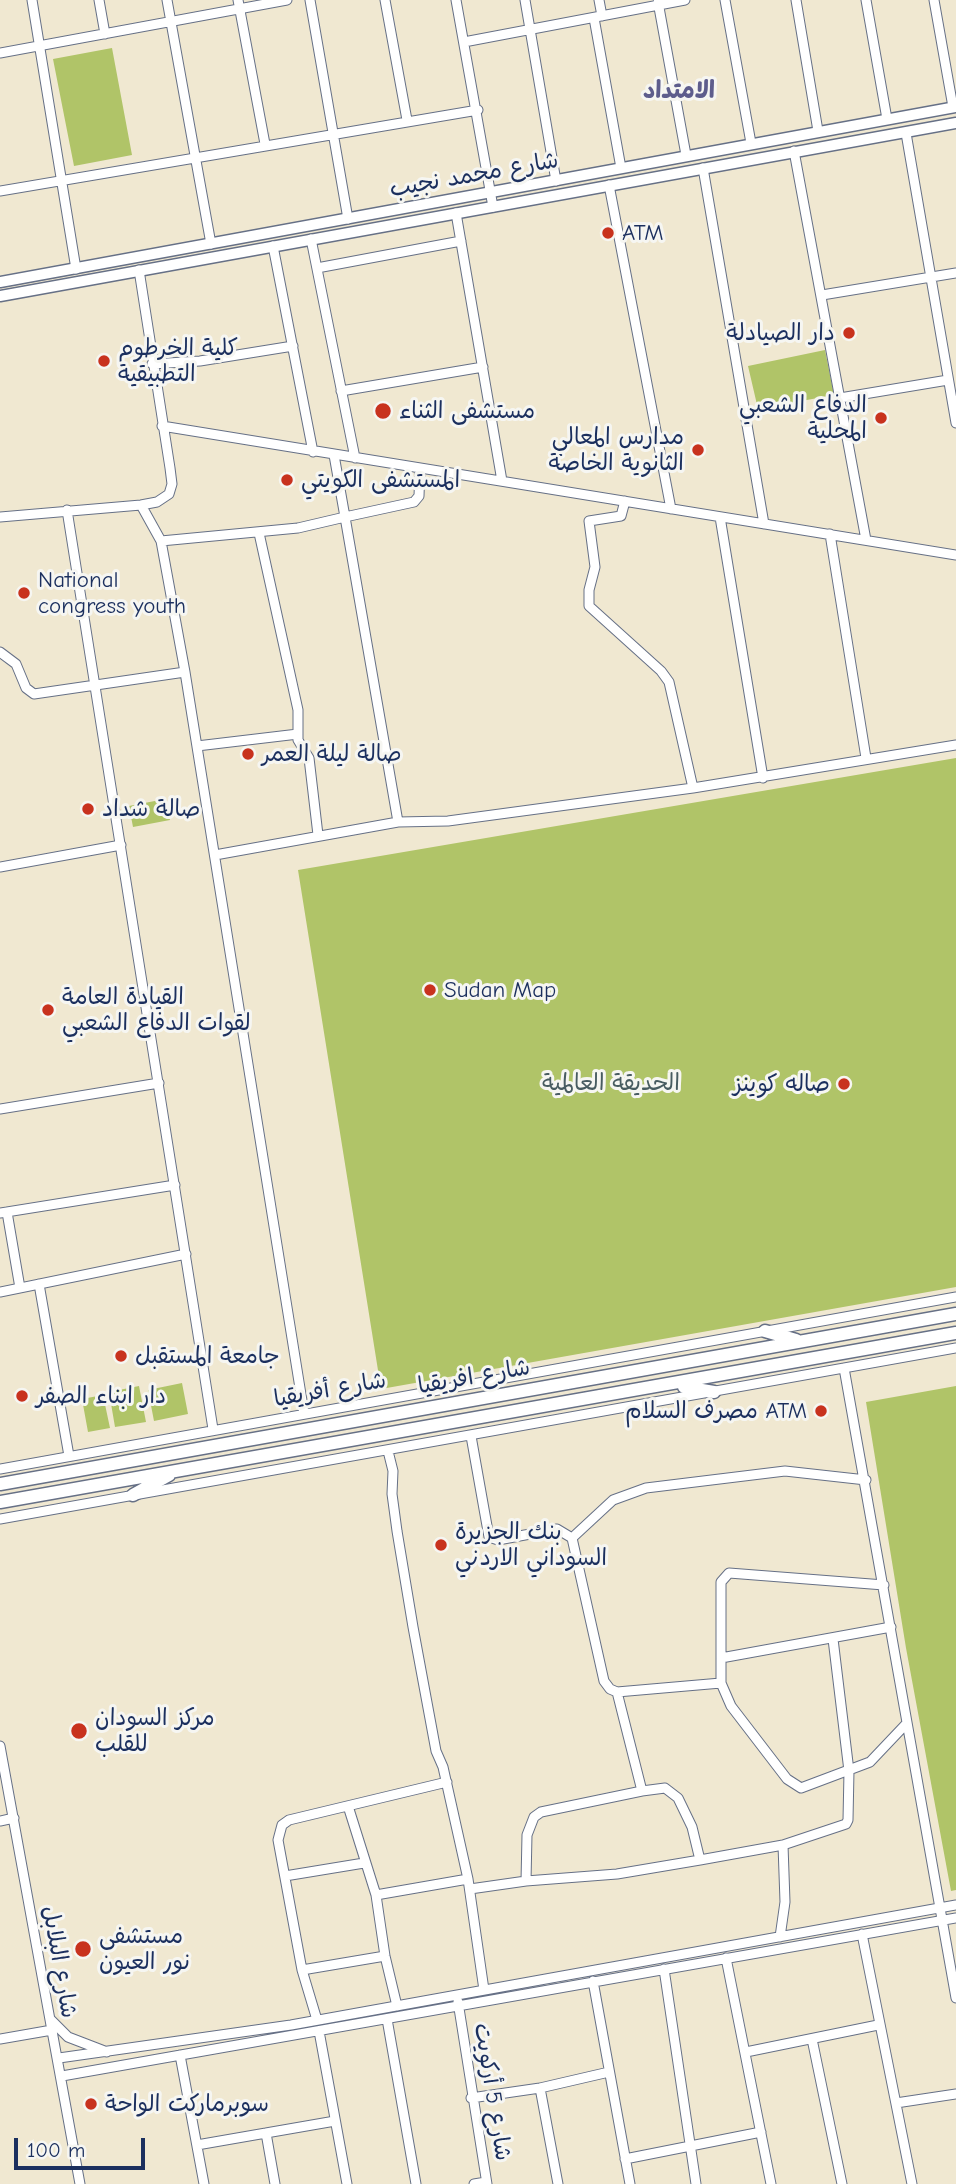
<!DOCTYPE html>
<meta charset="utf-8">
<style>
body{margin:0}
#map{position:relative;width:956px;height:2184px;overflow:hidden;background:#f0e8d1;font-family:"Comic Neue",sans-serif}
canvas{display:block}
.scale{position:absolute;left:14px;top:2138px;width:131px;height:32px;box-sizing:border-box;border:4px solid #1b2f5e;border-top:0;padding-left:9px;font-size:21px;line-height:24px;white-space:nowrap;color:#1b2f5e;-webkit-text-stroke:5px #f6f6f2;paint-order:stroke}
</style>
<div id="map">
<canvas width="956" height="2184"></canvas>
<div class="scale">100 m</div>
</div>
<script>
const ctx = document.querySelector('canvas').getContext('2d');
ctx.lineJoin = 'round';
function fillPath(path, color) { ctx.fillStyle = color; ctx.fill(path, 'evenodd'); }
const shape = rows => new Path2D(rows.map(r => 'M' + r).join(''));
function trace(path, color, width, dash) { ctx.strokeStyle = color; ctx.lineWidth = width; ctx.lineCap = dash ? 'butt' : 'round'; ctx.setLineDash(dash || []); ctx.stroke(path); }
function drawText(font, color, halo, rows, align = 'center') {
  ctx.font = font + ' "Comic Neue","Playpen Sans Arabic",sans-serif'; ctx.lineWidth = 6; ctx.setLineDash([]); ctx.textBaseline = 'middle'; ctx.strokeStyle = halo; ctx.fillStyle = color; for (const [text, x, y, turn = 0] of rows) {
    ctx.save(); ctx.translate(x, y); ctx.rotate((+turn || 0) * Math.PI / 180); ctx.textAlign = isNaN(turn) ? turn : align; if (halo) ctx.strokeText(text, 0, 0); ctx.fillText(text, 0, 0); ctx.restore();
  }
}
fillPath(shape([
 [112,48,132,155,74,166,53,59],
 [825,350,834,395,758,409,748,366],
 [956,758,956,1287,381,1389,298,870],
 [165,799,170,820,133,827,129,806],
 [182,1383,188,1414,154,1421,148,1390],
 [139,1386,146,1422,115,1427,109,1392],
 [956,1386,956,1890,951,1891,906,1648,866,1402],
 [103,1395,110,1428,88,1432,82,1399]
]), '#b0c468');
const minor = shape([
 [32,0,76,269],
 [99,0,105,34],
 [167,0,211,244],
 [238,0,265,144],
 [310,0,348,219],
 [385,0,407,120],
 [456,0,493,207],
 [525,0,556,181],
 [599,0,602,16],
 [725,0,751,143],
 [796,0,818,131],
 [866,0,887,119],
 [934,0,953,107],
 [658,2,686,155],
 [594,18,621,168],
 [464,42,685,0],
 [0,53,287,0],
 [906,133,956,423],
 [794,151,866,540],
 [703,168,764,524],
 [609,185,671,509],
 [0,191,478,110],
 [456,213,502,481],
 [311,239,355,458],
 [273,246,313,452],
 [317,268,461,241],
 [822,295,956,273],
 [152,364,200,361,293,346],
 [341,391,483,367],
 [840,398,948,380],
 [162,426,956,555],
 [334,455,345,517,414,502,419,496,420,469],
 [625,501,621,516,589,521,595,567,589,590,589,606,661,671,669,682,693,788],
 [141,505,161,541,185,672,304,1413],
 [67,510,213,1429],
 [0,517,141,505,157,502,169,494,172,484,170,468,139,270],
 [720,517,763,778],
 [259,533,298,710,298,740,309,758,318,835],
 [830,534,866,758],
 [161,541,298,528,345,517,398,822],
 [0,652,16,664,26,688,34,694,185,672],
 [197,746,298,734],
 [215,855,398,822,448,821,693,788,956,745],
 [0,867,121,845],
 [0,1109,159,1083],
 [7,1212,20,1288],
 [0,1213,175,1185],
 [39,1284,69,1456],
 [0,1292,186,1254],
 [844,1368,956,1998],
 [471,1436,489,1537,498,1540,557,1529,572,1538,604,1681,610,1689,617,1692,721,1683,731,1706,787,1779,801,1788,870,1762,907,1723],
 [388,1451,393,1471,392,1494,397,1531,413,1627,436,1751,443,1767,468,1879,484,1990],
 [0,1469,956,1297],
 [0,1519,956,1348],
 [572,1538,613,1500,646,1488,785,1471,866,1480],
 [721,1658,891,1627],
 [721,1683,721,1582,729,1573,884,1585],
 [617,1692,642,1791,665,1788,678,1798,692,1827,700,1860,783,1845,785,1902,780,1937],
 [0,1746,80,2184],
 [348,1806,376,1895,385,1956,397,2006],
 [0,1821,14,1818],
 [783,1845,846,1824,848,1820,849,1771,833,1639],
 [285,1876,364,1863],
 [526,1881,617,1874,700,1860],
 [470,1889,526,1881,527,1835,534,1817,541,1812,642,1791],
 [376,1895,468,1879],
 [862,1934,912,2184],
 [726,1958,771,2184],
 [664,1969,696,2184],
 [302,1970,385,1956],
 [593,1981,630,2184],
 [458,2002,487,2184],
 [387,2019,416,2184],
 [51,2020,68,2037,107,2052],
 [317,2020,302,1970,278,1840,282,1825,289,1820,447,1782],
 [319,2031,347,2184],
 [0,2039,52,2030],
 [812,2039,842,2184],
 [746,2052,878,2025],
 [180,2055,204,2184],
 [59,2058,291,2025,956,1905],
 [62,2076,956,1918],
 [540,2088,558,2184],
 [471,2098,540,2088,609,2072],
 [896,2103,956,2094],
 [266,2133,275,2184],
 [197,2145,335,2121],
 [625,2159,761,2132],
 [474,2184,486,2182]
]);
const major = shape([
 [0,282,956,107],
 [0,296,956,123]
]);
const highway = shape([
 [765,1331,796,1340],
 [684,1387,714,1392],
 [0,1484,956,1314],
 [133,1495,169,1475],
 [0,1502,956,1333]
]);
trace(minor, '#667086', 11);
trace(major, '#667086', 13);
trace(highway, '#667086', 15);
trace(minor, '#fff', 9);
trace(major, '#fff', 10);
trace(highway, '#fff', 12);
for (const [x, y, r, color] of [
 [608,233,7,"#c8321e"],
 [849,333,7,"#c8321e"],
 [104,361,7,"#c8321e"],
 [383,411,9,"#c8321e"],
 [881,418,7,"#c8321e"],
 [698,450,7,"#c8321e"],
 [287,480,7,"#c8321e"],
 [24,593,7,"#c8321e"],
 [248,754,7,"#c8321e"],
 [88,809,7,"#c8321e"],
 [430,990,7,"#c8321e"],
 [48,1010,7,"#c8321e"],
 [844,1084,7,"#c8321e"],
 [121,1356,7,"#c8321e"],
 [22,1396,7,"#c8321e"],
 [821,1411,7,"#c8321e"],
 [441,1545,7,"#c8321e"],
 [79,1731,9,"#c8321e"],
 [83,1949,9,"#c8321e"],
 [91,2104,7,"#c8321e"]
]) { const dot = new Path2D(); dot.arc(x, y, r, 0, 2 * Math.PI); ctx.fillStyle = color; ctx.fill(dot); trace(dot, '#f6f6f2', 2.5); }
drawText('23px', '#1b2f5e', '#f6f6f2', [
 ["شارع محمد نجيب",474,175,-10],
 ["شارع افريقيا",474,1377,-10],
 ["شارع أفريقيا",330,1390,-10],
 ["شارع البلابل",59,1962,80],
 ["شارع 5 أركويت",492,2092,81]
]);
drawText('23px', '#1b2f5e', '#f6f6f2', [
 ["ATM",622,233],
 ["دار الصيادلة",835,333,"right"],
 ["كلية الخرطوم",118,348],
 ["التطبيقية",118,374],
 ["الدفاع الشعبي",867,405,"right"],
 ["المحلية",867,431,"right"],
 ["مستشفى الثناء",399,411],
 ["مدارس المعالي",684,437,"right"],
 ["الثانوية الخاصة",684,463,"right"],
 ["المستشفى الكويتي",301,480],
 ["National",38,580],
 ["congress youth",38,606],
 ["صالة ليلة العمر",262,754],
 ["صالة شداد",102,809],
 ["Sudan Map",444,990],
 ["القيادة العامة",62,997],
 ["لقوات الدفاع الشعبي",62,1023],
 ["صاله كوينز",830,1084,"right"],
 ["جامعة المستقبل",135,1356],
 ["دار ابناء الصفر",36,1396],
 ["مصرف السلام ATM",807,1411,"right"],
 ["بنك الجزيرة",455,1532],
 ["السوداني الاردني",455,1558],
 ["مركز السودان",95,1718],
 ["للقلب",95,1744],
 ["مستشفى",99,1936],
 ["نور العيون",99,1962],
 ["سوبرماركت الواحة",105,2104]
], 'left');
drawText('23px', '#485c61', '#f6f6f2', [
 ["الحديقة العالمية",611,1083]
]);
drawText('bold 24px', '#5e5d8c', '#f6f6f2', [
 ["الامتداد",679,91]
]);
</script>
